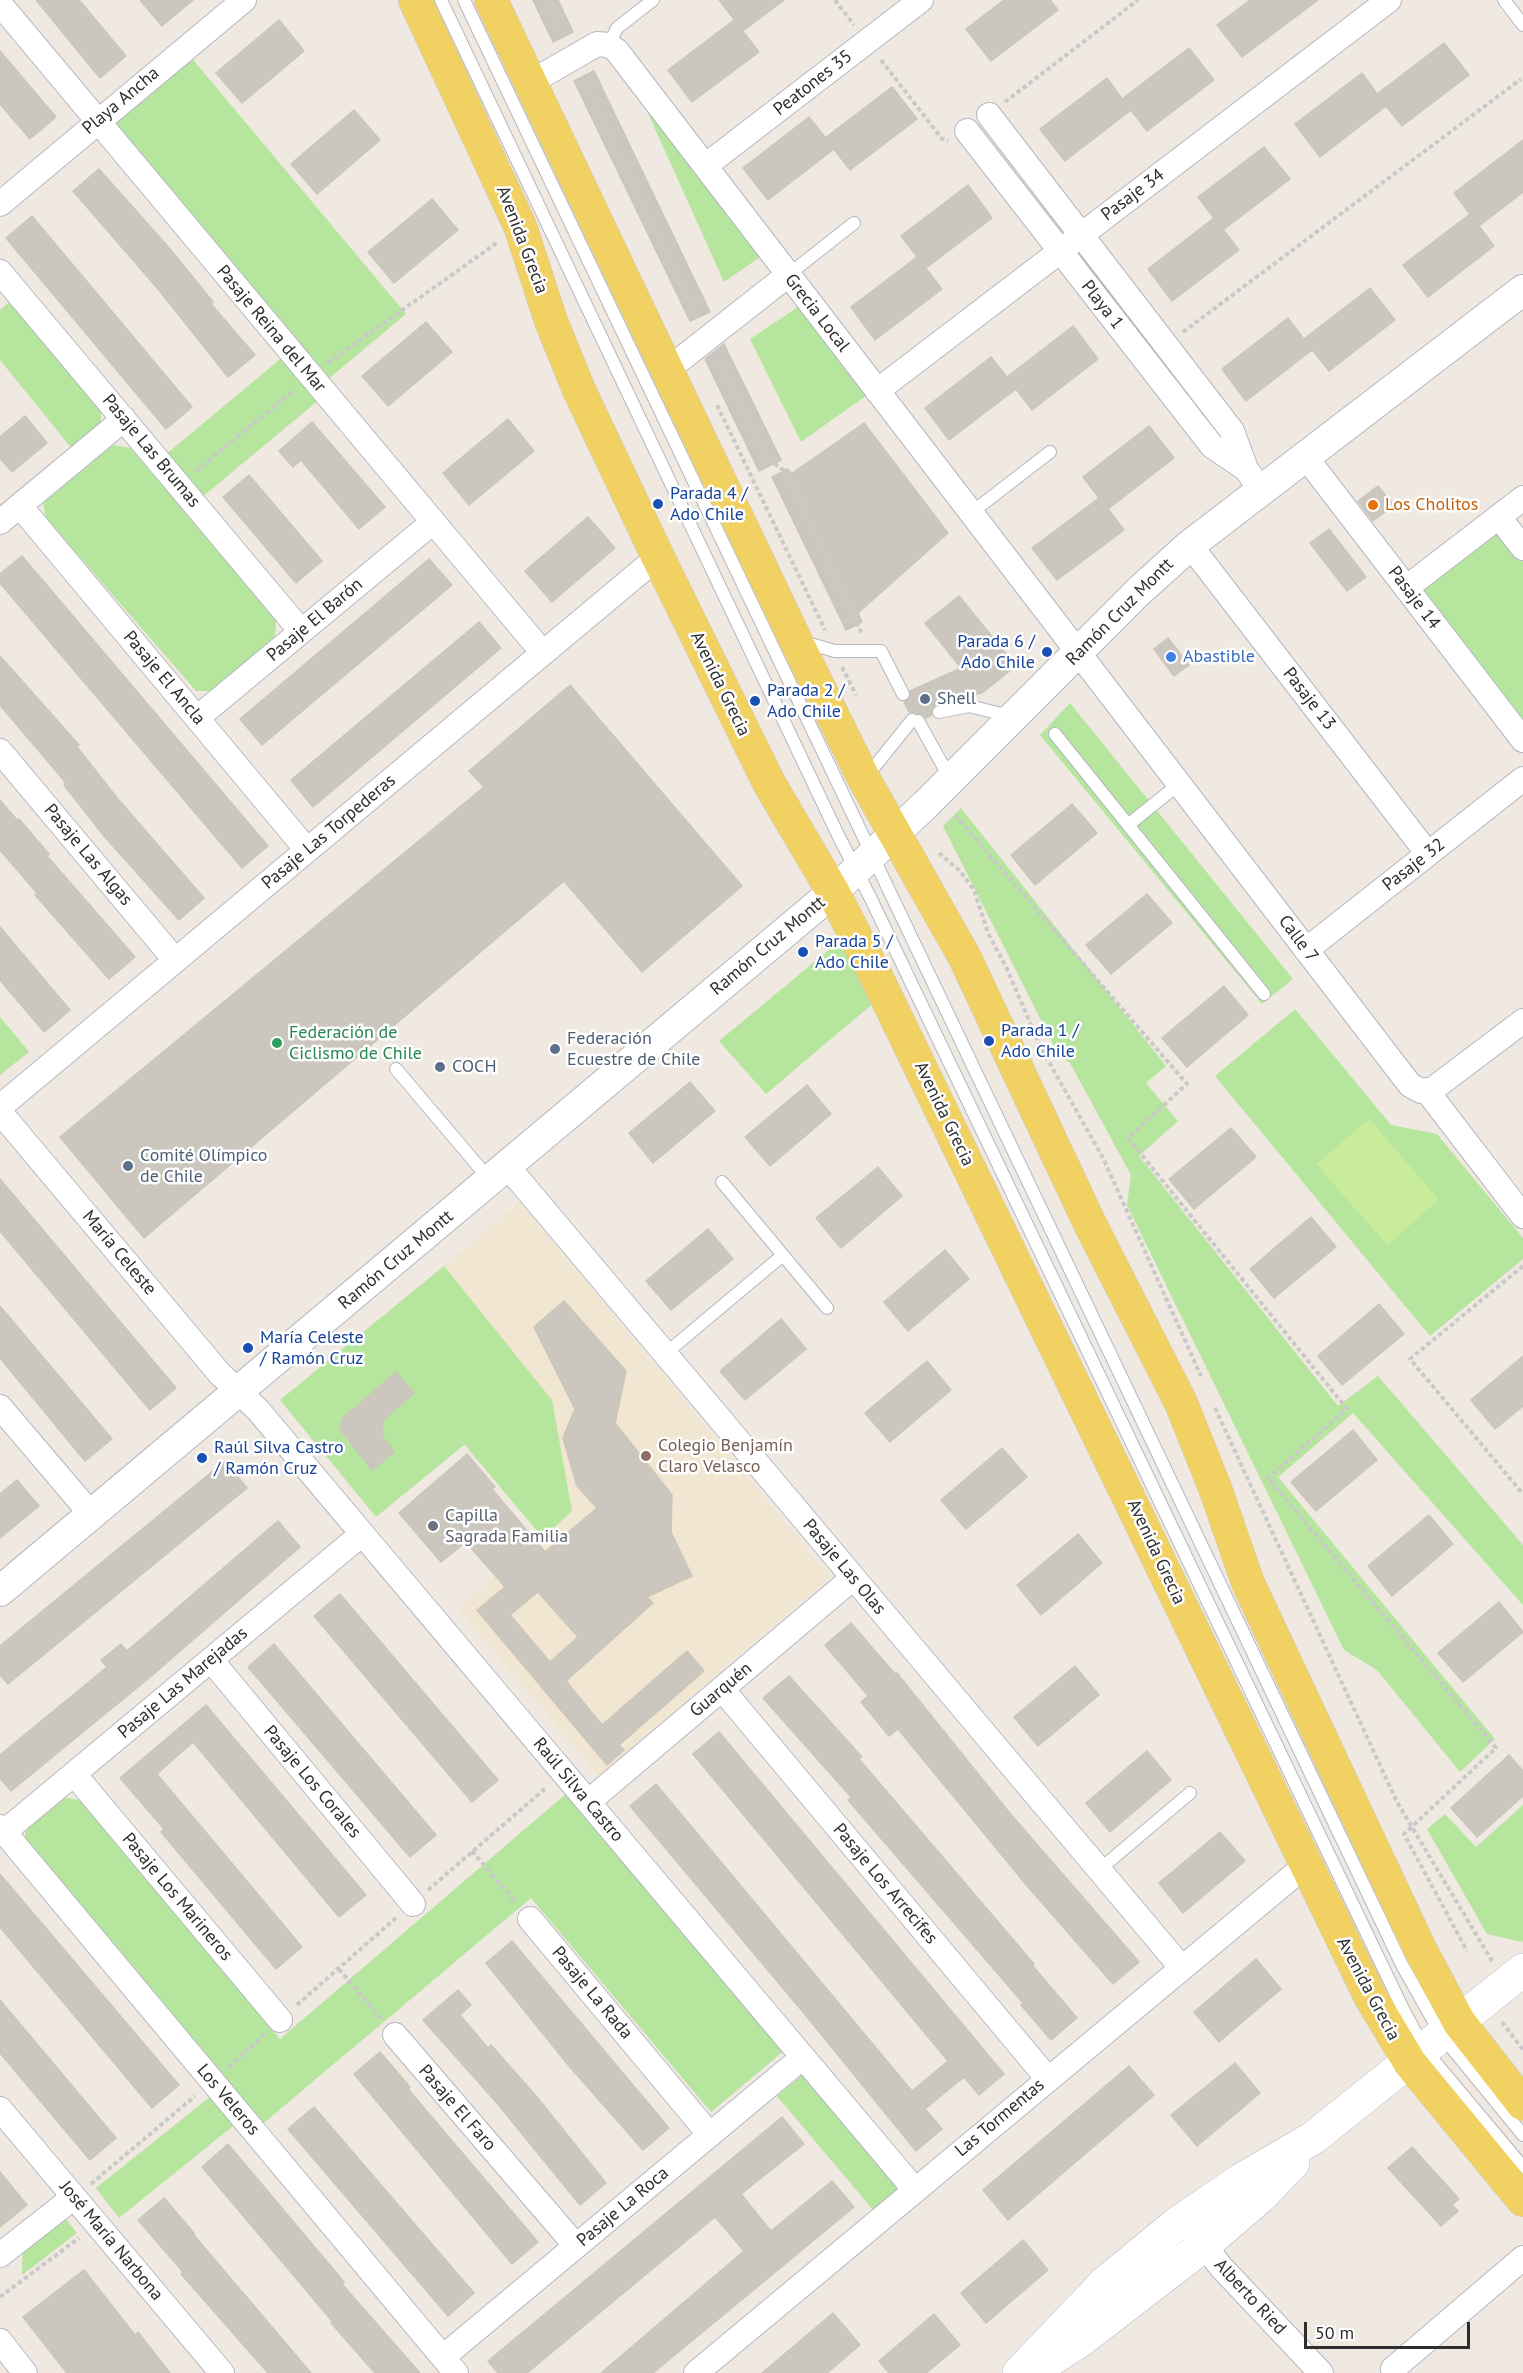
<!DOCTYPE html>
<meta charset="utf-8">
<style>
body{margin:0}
#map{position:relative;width:1523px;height:2373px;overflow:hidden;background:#efe9e1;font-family:"PT Sans",sans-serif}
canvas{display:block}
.scale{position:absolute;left:1304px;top:2322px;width:166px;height:27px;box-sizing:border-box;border:3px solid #2e2e2e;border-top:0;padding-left:8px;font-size:18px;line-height:21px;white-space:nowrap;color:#2e2e2e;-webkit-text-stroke:4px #fff;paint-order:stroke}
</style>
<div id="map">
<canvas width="1523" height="2373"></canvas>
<div class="scale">50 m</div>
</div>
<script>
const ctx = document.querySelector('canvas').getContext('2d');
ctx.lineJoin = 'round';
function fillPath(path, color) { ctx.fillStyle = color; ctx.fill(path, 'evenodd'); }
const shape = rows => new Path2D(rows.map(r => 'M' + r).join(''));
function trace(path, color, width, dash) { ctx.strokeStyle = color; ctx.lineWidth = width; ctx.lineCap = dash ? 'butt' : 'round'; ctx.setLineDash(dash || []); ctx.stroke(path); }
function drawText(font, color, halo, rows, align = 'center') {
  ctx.font = font + ' "PT Sans",sans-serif'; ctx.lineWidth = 5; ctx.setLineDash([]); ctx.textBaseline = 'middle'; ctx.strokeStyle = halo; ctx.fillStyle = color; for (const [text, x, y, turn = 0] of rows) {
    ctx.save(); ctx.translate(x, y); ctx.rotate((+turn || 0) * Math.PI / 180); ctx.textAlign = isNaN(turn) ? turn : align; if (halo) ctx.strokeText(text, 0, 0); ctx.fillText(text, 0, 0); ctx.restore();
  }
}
fillPath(shape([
 [520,1202,830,1577,599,1776,458,1609,572,1511,552,1400,444,1266]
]), '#f0e6d1');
fillPath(shape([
 [190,56,406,314,327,380,111,122],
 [656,107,763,255,724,282,647,111],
 [13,299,101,406,101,427,73,450,0,360,0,310],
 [801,305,867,395,801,442,750,339],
 [284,356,320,399,201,498,165,455],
 [113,445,130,448,276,617,275,637,211,691,196,691,46,518,43,503],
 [1499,531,1523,562,1523,720,1423,591],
 [1070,703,1293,979,1262,1004,1040,735],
 [961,808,1166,1066,1146,1083,1178,1121,1139,1156,1338,1406,1378,1376,1523,1545,1523,1605,1353,1413,1278,1477,1495,1739,1460,1772,1377,1670,1344,1650,1127,1205,1131,1175,1070,1063,1059,1056,943,826],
 [843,938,876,1001,766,1094,719,1041],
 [1295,1009,1391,1125,1437,1134,1523,1238,1523,1259,1430,1336,1215,1076],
 [0,1017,29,1052,0,1075],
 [444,1266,552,1400,572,1511,543,1538,459,1438,464,1445,376,1517,280,1400],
 [567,1793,785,2050,711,2112,531,1898,259,2127,238,2122,119,2218,96,2188,225,2085,25,1842,26,1824,58,1797,81,1800,280,2039],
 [1523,1805,1523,1941,1522,1942,1487,1934,1427,1829,1445,1814,1476,1847],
 [807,2071,902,2185,873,2210,777,2096],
 [62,2214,77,2233,22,2275,23,2244]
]), '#b6e59e');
fillPath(shape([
 [1369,1119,1439,1200,1387,1245,1316,1164]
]), '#c9ec9a');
const building = shape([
 [36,0,79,0,126,56,100,78,36,0],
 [140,0,193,0,162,26,140,0],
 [533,0,558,0,573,32,553,42,533,0],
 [719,0,784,0,743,31,719,0],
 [1004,0,1050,0,1058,10,991,61,966,29,1004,0],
 [1250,0,1318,0,1242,57,1217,25,1250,0],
 [279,20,304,51,242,103,216,73,279,20],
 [734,20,759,52,692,102,668,70,734,20],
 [1444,43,1469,75,1402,126,1386,106,1320,157,1295,124,1362,73,1377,94,1444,43],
 [1189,48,1214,80,1147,131,1131,110,1065,161,1040,129,1107,78,1122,99,1189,48],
 [0,51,56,117,30,139,0,104,0,51],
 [594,71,710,312,690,321,574,81,594,71],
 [892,87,917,119,850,170,834,149,768,200,743,168,809,117,828,141,825,138,892,87],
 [354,110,380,140,317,194,291,164,354,110],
 [1523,140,1523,192,1479,226,1454,193,1523,140],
 [1264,147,1290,179,1223,230,1198,197,1264,147],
 [99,169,171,250,213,302,211,304,255,355,228,377,158,289,73,191,99,169],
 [968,185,992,218,926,268,901,236,968,185],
 [432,199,458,230,394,283,368,252,432,199],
 [1470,214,1494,246,1428,297,1403,265,1470,214],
 [32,216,192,407,166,429,6,238,32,216],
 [1214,218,1239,250,1172,301,1148,269,1214,218],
 [917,257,942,289,875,340,851,307,917,257],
 [1370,288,1395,320,1329,371,1304,339,1370,288],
 [1288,318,1312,350,1246,401,1222,369,1288,318],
 [426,322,452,352,388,406,362,376,426,322],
 [1073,326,1098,359,1032,410,1016,389,949,440,925,408,991,357,1007,377,1073,326],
 [724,344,781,460,759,471,705,359,724,344],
 [25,416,47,443,12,472,0,458,0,437,25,416],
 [508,419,534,451,469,505,443,473,508,419],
 [312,422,385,507,359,529,301,460,293,467,279,451,312,422],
 [864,423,948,533,858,613,862,622,846,630,772,477,788,469,791,474,864,423],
 [1149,426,1174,458,1108,509,1124,530,1057,580,1032,548,1099,498,1083,477,1149,426],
 [249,475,322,561,296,583,223,497,249,475],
 [1378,486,1394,505,1373,521,1358,501,1378,486],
 [588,517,615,548,552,602,525,571,588,517],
 [1329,529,1366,577,1347,591,1310,543,1329,529],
 [22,556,268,846,242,868,0,583,0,574,22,556],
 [429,559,452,585,262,745,240,719,429,559],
 [959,596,1016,666,982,693,937,704,931,709,932,715,926,718,922,714,909,712,904,702,910,698,910,691,961,668,925,623,959,596],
 [479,622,501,648,313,807,291,780,479,622],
 [1168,638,1189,665,1174,676,1154,649,1168,638],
 [0,656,79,745,77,747,118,799,204,898,179,920,104,836,64,785,66,783,0,705,0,656],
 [570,685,742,886,642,972,564,881,144,1238,60,1137,484,787,469,771,570,685],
 [0,800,17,820,19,819,49,854,47,856,135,957,109,979,35,895,37,893,0,850,0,800],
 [1072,804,1097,833,1035,885,1011,855,1072,804],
 [1147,894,1172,923,1111,974,1086,945,1147,894],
 [0,927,70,1010,44,1032,0,980,0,927],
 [1224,986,1248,1015,1187,1067,1162,1038,1224,986],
 [690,1082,715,1111,653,1163,629,1133,690,1082],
 [807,1085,831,1114,770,1166,745,1137,807,1085],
 [1231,1128,1256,1157,1194,1209,1169,1179,1231,1128],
 [878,1167,902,1196,841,1248,816,1218,878,1167],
 [0,1179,176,1388,150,1410,0,1231,0,1179],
 [1311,1217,1336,1247,1274,1298,1250,1269,1311,1217],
 [708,1229,733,1259,671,1310,646,1281,708,1229],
 [945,1250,969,1279,908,1331,884,1302,945,1250],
 [564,1301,626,1371,615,1423,672,1495,671,1532,692,1576,647,1597,653,1603,566,1681,602,1725,687,1651,704,1671,619,1745,624,1750,607,1765,477,1610,505,1587,466,1542,441,1562,399,1513,467,1454,495,1487,492,1489,545,1552,597,1508,577,1486,563,1438,575,1409,534,1327,564,1301],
 [538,1592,578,1637,550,1662,510,1615,538,1592],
 [1379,1304,1404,1334,1342,1385,1318,1356,1379,1304],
 [0,1306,112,1439,85,1461,0,1358,0,1306],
 [781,1319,806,1349,745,1400,720,1371,781,1319],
 [1523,1356,1523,1406,1495,1429,1471,1400,1523,1356],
 [927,1361,951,1390,890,1442,865,1413,927,1361],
 [396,1372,414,1393,383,1420,382,1436,394,1452,372,1470,340,1429,342,1419,396,1372],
 [1353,1430,1377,1460,1316,1511,1291,1482,1353,1430],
 [1002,1448,1027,1477,966,1529,941,1500,1002,1448],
 [225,1461,247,1488,8,1684,0,1675,0,1646,225,1461],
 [17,1480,39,1506,0,1538,0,1494,17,1480],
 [1429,1515,1453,1544,1392,1596,1368,1566,1429,1515],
 [278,1521,300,1547,149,1678,11,1791,0,1778,0,1755,107,1667,101,1660,121,1644,127,1651,278,1521],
 [1078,1534,1102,1563,1041,1615,1017,1585,1078,1534],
 [340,1594,498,1780,472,1802,314,1616,340,1594],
 [1499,1602,1523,1632,1463,1682,1438,1653,1499,1602],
 [851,1623,895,1674,897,1673,1008,1811,1139,1962,1113,1984,1028,1887,898,1729,889,1736,861,1702,868,1696,825,1645,851,1623],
 [274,1644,436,1835,410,1857,248,1667,274,1644],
 [1075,1666,1099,1695,1038,1746,1014,1717,1075,1666],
 [789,1676,862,1757,859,1759,1034,1964,1032,1965,1077,2018,1051,2040,1021,2005,1023,2003,848,1800,851,1797,763,1698,789,1676],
 [206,1705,366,1895,339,1917,193,1742,157,1774,302,1947,276,1969,161,1832,164,1829,120,1778,206,1705],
 [719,1732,1004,2074,979,2095,964,2077,925,2109,942,2129,916,2151,803,2012,630,1806,656,1784,912,2091,948,2061,693,1754,719,1732],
 [1147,1751,1171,1780,1110,1832,1086,1803,1147,1751],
 [1509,1755,1523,1771,1523,1796,1477,1837,1451,1808,1509,1755],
 [1220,1832,1245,1861,1183,1913,1159,1883,1220,1832],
 [0,1874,179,2085,152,2108,0,1927,0,1874],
 [512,1941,669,2128,643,2150,569,2066,486,1963,512,1941],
 [1256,1959,1281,1989,1219,2042,1194,2012,1256,1959],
 [458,1990,471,2005,460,2015,488,2048,491,2045,537,2097,606,2183,580,2205,496,2102,423,2020,458,1990],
 [0,2000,116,2138,90,2160,0,2053,0,2000],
 [380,2052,410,2087,408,2089,538,2242,512,2264,354,2074,380,2052],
 [1235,2063,1260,2093,1197,2146,1171,2115,1235,2063],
 [1129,2066,1154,2095,1008,2220,983,2190,1129,2066],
 [314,2107,474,2293,448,2316,288,2129,314,2107],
 [782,2117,804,2144,741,2194,771,2231,832,2181,854,2207,653,2373,601,2373,744,2251,715,2217,527,2373,498,2373,488,2361,782,2117],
 [228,2144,344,2282,342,2284,420,2373,375,2373,331,2323,332,2321,202,2167,228,2144],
 [1412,2147,1459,2199,1452,2205,1458,2211,1441,2226,1388,2168,1412,2147],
 [0,2172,27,2205,0,2227,0,2172],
 [164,2198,194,2233,193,2234,311,2373,268,2373,181,2274,183,2272,138,2220,164,2198],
 [1023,2240,1048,2270,986,2323,961,2293,1023,2240],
 [84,2270,135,2335,138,2332,170,2373,67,2373,23,2317,84,2270],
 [833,2313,860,2345,827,2373,762,2373,833,2313],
 [934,2314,960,2345,926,2373,889,2373,879,2361,934,2314]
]);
fillPath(building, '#cbc7bf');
trace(building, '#cbc5ba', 1.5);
const service = shape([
 [441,0,838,835,871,899,1403,2009,1425,2050,1523,2167],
 [464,0,1402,1965,1442,2036,1523,2135],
 [1504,0,1523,25],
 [609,45,617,28,653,0],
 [788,275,854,223],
 [971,513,1050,452],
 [803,642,835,651,881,651,903,694],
 [939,712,969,706,1010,716],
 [918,721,951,780],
 [1055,734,1264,994],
 [867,776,912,720],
 [1128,825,1179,784],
 [396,1069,490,1180],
 [722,1182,827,1308],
 [665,1354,783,1255],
 [1099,1870,1190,1793]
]);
const minor = shape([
 [0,4,543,653],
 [531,82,597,44,609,45,617,51,1410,1085,1421,1091,1433,1089,1523,1021],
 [989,115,1232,431,1246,469,1261,490],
 [967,131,1212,446,1246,469],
 [705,166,921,0],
 [0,204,244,0],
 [0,272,301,631],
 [666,371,788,275],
 [877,391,1389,0],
 [1305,456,1523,740],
 [20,506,307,850],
 [1499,517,1523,548],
 [0,522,124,419],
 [1190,545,1428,854],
 [1406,588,1523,498],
 [197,718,433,522],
 [0,751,175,960],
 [1306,950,1523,779],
 [1427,1091,1523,1216],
 [0,1107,658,557],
 [0,1112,220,1374,258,1410,915,2190],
 [508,1167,1181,1967],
 [0,1407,91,1514],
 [211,1660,413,1904],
 [722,1689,1048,2079],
 [74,1774,280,2020],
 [588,1802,853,1578],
 [0,1827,456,2373],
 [4,1832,362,1534],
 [530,1919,710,2135],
 [395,2035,576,2246],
 [0,2109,222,2373],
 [1194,2232,1221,2267,1321,2373],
 [0,2255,74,2197],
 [0,2341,25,2373],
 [443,2357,803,2057],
 [1393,2369,1523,2258],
 [696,2373,1306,1865]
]);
const tertiary = shape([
 [0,1591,833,892,926,804,1139,591,1190,545,1523,290]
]);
const secondary = shape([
 [1044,2364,1081,2340,1203,2246,1261,2196,1293,2163],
 [1019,2373,1106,2282,1178,2223,1241,2180,1313,2138,1523,1970]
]);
const primary = shape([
 [415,0,520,226,551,321,579,390,658,557,769,783,833,892,877,978,1370,1996,1410,2063,1523,2200],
 [491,0,795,639,864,779,965,958,1090,1224,1181,1403,1215,1488,1248,1583,1420,1949,1459,2022,1523,2104]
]);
trace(service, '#b4b7c1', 14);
trace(minor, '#b4b7c1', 26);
trace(tertiary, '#b4b7c1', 32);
trace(secondary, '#b4b7c1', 34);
trace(primary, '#c9c9c9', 34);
trace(shape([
 [545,0,564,39],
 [835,0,854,25],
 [881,60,942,139,948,141],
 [582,78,697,318],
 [1005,102,1138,0],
 [1183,332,1521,79],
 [718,359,767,459,785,471,862,634],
 [328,363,498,242],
 [717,405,825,630],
 [196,471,294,390],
 [842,667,856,695],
 [955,815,1187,1084,1128,1138,1347,1409,1268,1478,1496,1748,1404,1834,1467,1951],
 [939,853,960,871,974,890,988,933,1007,969,1040,1046,1103,1158,1201,1376],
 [1523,1266,1410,1359,1523,1494],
 [1215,1408,1397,1802,1492,1961],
 [472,1851,516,1903],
 [428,1890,547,1787],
 [339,1969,381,2019],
 [297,2005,397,1917],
 [1502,2022,1523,2050],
 [228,2067,265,2034],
 [91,2184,195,2096],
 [0,2297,79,2238]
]), '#c9c9c9', 4, [4.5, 3]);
trace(service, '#fff', 12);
trace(minor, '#fff', 24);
trace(tertiary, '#fff', 30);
trace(secondary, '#fff', 33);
trace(primary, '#f2d163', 33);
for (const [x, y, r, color] of [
 [658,504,6,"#1a4fb4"],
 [1373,505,6,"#e8710a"],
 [1047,652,6,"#1a4fb4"],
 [1171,657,6,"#3f7fe0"],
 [925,699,6,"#5c6f8a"],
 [755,701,6,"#1a4fb4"],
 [803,952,6,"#1a4fb4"],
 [989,1041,6,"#1a4fb4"],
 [277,1043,6,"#2e9e5b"],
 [555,1049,6,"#5c6f8a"],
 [440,1067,6,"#5c6f8a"],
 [128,1166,6,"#5c6f8a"],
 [248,1348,6,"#1a4fb4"],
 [646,1456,6,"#8d6e63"],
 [202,1458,6,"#1a4fb4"],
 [433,1526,6,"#6b7280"]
]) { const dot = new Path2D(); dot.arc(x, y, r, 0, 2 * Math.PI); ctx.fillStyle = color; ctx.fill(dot); trace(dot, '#fff', 2); }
drawText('18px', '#2e2e2e', '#fff', [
 ["Peatones 35",813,83,-38],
 ["Playa Ancha",121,101,-40],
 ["Pasaje 34",1133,195,-37],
 ["Avenida Grecia",522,240,69],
 ["Playa 1",1102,305,52],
 ["Grecia Local",817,313,52],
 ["Pasaje Reina del Mar",271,329,50],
 ["Pasaje Las Brumas",151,451,50],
 ["Pasaje 14",1414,598,53],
 ["Ramón Cruz Montt",1120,612,-45],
 ["Pasaje El Barón",315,620,-40],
 ["Pasaje El Ancla",164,678,50],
 ["Avenida Grecia",720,684,64],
 ["Pasaje 13",1309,699,52],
 ["Pasaje Las Torpederas",329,832,-40],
 ["Pasaje Las Algas",88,855,50],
 ["Pasaje 32",1414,865,-38],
 ["Calle 7",1298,939,53],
 ["Ramón Cruz Montt",768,946,-40],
 ["Avenida Grecia",944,1114,64],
 ["María Celeste",119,1253,50],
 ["Ramón Cruz Montt",396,1260,-40],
 ["Avenida Grecia",1156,1552,65],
 ["Pasaje Las Olas",844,1567,50],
 ["Pasaje Las Marejadas",183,1683,-40],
 ["Guarquén",721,1690,-40],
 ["Pasaje Los Corales",312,1782,50],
 ["Raúl Silva Castro",578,1790,50],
 ["Pasaje Los Arrecifes",885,1884,50],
 ["Pasaje Los Marineros",177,1897,50],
 ["Avenida Grecia",1368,1989,62],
 ["Pasaje La Rada",592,1993,50],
 ["Los Veleros",228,2100,50],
 ["Pasaje El Faro",457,2108,49],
 ["Las Tormentas",1000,2118,-40],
 ["Pasaje La Roca",623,2207,-40],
 ["José María Narbona",111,2241,50],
 ["Alberto Ried",1250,2297,47]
]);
drawText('18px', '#164399', '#fff', [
 ["Parada 4 /",670,494],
 ["Ado Chile",670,515],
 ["Parada 6 /",1035,642,"right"],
 ["Ado Chile",1035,663,"right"],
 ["Parada 2 /",767,691],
 ["Ado Chile",767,712],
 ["Parada 5 /",815,942],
 ["Ado Chile",815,963],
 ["Parada 1 /",1001,1031],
 ["Ado Chile",1001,1052],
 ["María Celeste",260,1338],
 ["/ Ramón Cruz",260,1359],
 ["Raúl Silva Castro",214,1448],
 ["/ Ramón Cruz",214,1469]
], 'left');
drawText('18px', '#c56008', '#fff', [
 ["Los Cholitos",1385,505]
], 'left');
drawText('18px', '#366cbe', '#fff', [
 ["Abastible",1183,657]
], 'left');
drawText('18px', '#4e5e75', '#fff', [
 ["Shell",937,699],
 ["Federación",567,1039],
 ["Ecuestre de Chile",567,1060],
 ["COCH",452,1067],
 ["Comité Olímpico",140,1156],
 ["de Chile",140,1177]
], 'left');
drawText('18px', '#27864d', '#fff', [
 ["Federación de",289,1033],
 ["Ciclismo de Chile",289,1054]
], 'left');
drawText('18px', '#785e54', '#fff', [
 ["Colegio Benjamín",658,1446],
 ["Claro Velasco",658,1467]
], 'left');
drawText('18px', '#5b616d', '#fff', [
 ["Capilla",445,1516],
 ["Sagrada Familia",445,1537]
], 'left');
</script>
